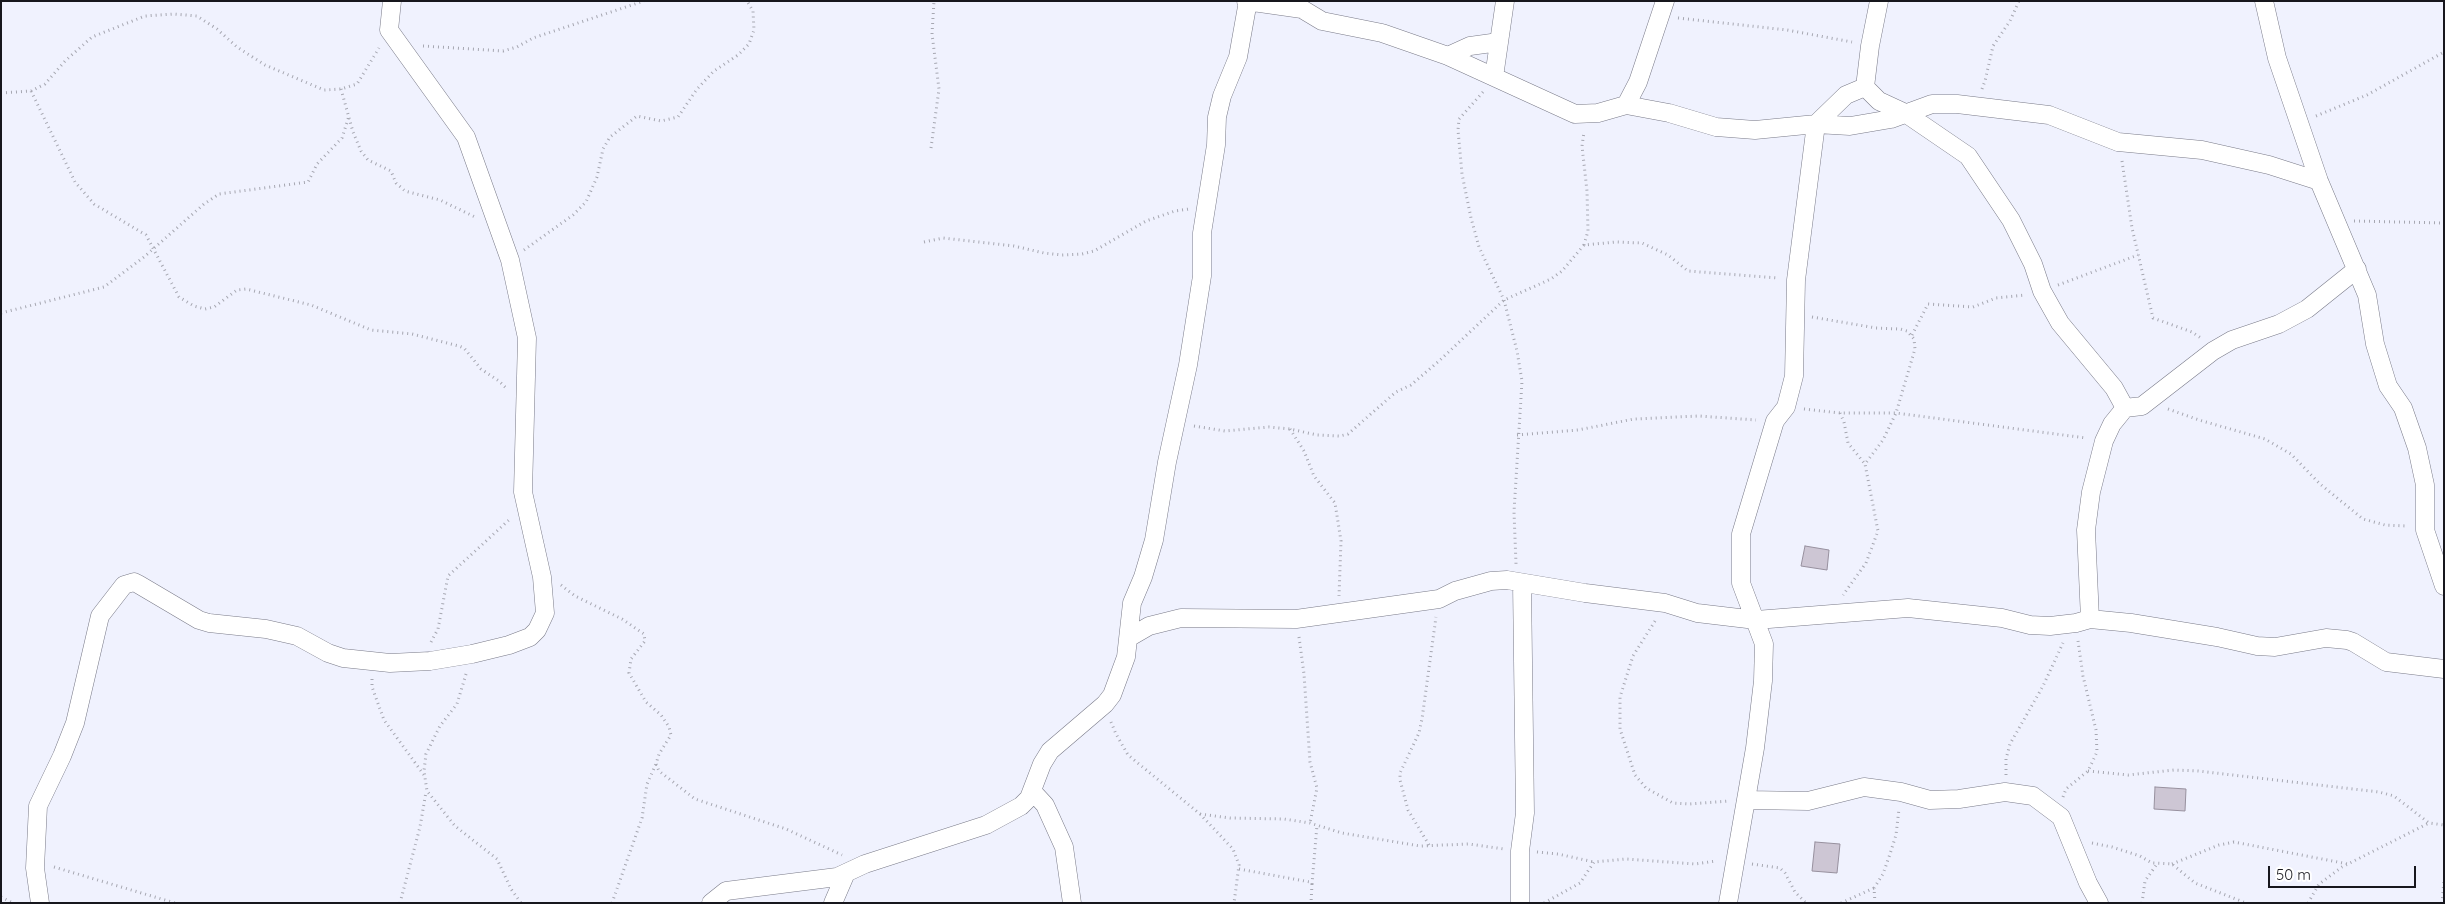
<!DOCTYPE html>
<style>
body{margin:0}
#map{position:relative;width:2445px;height:904px;overflow:hidden;background:#f0f2fe;font-family:Quicksand,sans-serif}
canvas{display:block}
.frame{position:absolute;inset:0;border:2px solid #17171d;pointer-events:none}
.scale{position:absolute;left:2268px;top:866px;width:148px;height:22px;box-sizing:border-box;border:2px solid #17171d;border-top:0;padding-left:6px;font-size:15px;line-height:18px;white-space:nowrap;color:#17171d;-webkit-text-stroke:4px #fff;paint-order:stroke}
</style>
<div id="map">
<canvas width="2445" height="904"></canvas>
<div class="frame"></div>
<div class="scale">50 m</div>
</div>
<script>
const ctx = document.querySelector('canvas').getContext('2d');
ctx.lineJoin = 'round';
function fillPath(path, color) { ctx.fillStyle = color; ctx.fill(path, 'evenodd'); }
const shape = rows => new Path2D(rows.map(r => 'M' + r).join(''));
function trace(path, color, width, dash) { ctx.strokeStyle = color; ctx.lineWidth = width; ctx.lineCap = dash ? 'butt' : 'round'; ctx.setLineDash(dash || []); ctx.stroke(path); }
const building = shape([
 [1805,546,1829,550,1827,570,1801,566,1805,546],
 [2155,787,2186,789,2185,811,2154,809,2155,787],
 [1815,842,1840,844,1837,873,1812,871,1815,842]
]);
fillPath(building, '#cdc6d4');
trace(building, '#97909e', 1);
const street = shape([
 [1246,1,1302,9,1322,21,1382,33,1448,56,1575,114,1598,113,1626,105,1669,113,1716,127,1755,130,1816,124,1850,126,1891,119,1932,104,1957,104,2049,115,2118,142,2202,150,2269,165,2319,181],
 [1879,1,1870,46,1865,87,1879,101,1905,113,1968,156,2011,220,2033,264,2042,291,2060,323,2114,388,2125,408],
 [2264,1,2277,58,2319,181,2367,295,2375,344,2388,386,2403,408,2417,448,2425,485,2425,530,2444,586],
 [1448,56,1470,46,1499,42],
 [1494,77,1505,1],
 [1626,105,1638,82,1665,1],
 [2090,619,2086,530,2091,492,2104,441,2112,424,2125,408,2142,406,2213,351,2232,340,2279,324,2307,309,2357,269],
 [1130,637,1149,626,1181,618,1296,619,1439,599,1455,591,1491,581,1507,580,1585,593,1665,603,1697,613,1756,620,1908,608,2002,618,2030,625,2050,626,2076,623,2090,619,2131,623,2217,637,2257,646,2275,647,2326,638,2347,640,2353,642,2386,662,2444,669],
 [1033,792,1045,805,1064,847,1072,903],
 [1747,800,1808,801,1864,787,1901,792,1930,800,1959,799,2005,792,2033,796,2061,817,2088,883,2099,903],
 [40,903,35,868,38,806,62,756,75,723,100,616,124,585,134,582,138,584,199,620,209,623,266,629,297,636,328,653,343,658,390,663,430,661,472,654,509,645,530,637,537,630,545,613,542,577,523,492,527,338,510,260,466,137,389,30,392,1],
 [711,903,726,891,837,877,865,864,986,825,1021,806,1029,798,1042,764,1050,751,1105,704,1112,695,1126,657,1132,603,1143,577,1154,540,1167,462,1188,365,1202,276,1202,233,1216,145,1217,117,1222,96,1238,57,1248,1],
 [833,903,846,873],
 [1520,903,1520,851,1525,813,1522,583],
 [1728,903,1755,748,1763,681,1764,644,1741,583,1741,534,1775,421,1786,407,1794,376,1796,280,1816,124,1846,95,1865,87]
]);
trace(street, '#797a88', 19);
trace(shape([
 [1678,18,1787,30,1852,42],
 [423,46,503,51,517,47,533,38,644,1],
 [341,89,353,132,361,151,368,160,391,171,396,183,405,191,440,200,475,217],
 [1982,89,1985,81,1993,46,2010,21,2019,1],
 [31,91,75,182,94,204,146,235,179,297,194,306,205,309,214,307,237,290,246,289,311,305,371,330,412,334,459,346,464,348,481,369,499,381,507,389],
 [1483,92,1459,119,1458,130,1462,174,1471,218,1479,247,1504,300,1517,351,1522,381,1514,512,1516,564],
 [1,93,31,91,45,84,65,61,92,37,145,16,174,14,197,16,217,29,237,47,265,65,324,90,341,89,357,84,379,48],
 [2316,116,2367,95,2444,52],
 [931,148,939,89,932,34,934,1],
 [2122,161,2132,228,2153,318,2192,332,2201,338],
 [2354,221,2444,223],
 [924,242,943,238,1014,246,1044,253,1062,255,1082,254,1094,251,1146,221,1175,211,1189,209],
 [1584,245,1588,231,1587,191,1582,146,1584,132],
 [524,250,573,215,586,202,597,177,603,149,610,137,637,116,661,121,678,117,697,89,714,71,738,55,749,44,754,30,753,11,747,1],
 [2058,285,2138,255],
 [1,313,104,287,144,257,204,204,219,194,308,182,317,164,342,138,349,116],
 [1812,317,1876,328,1900,329,1907,331,1914,339,1915,349,1896,413,1883,440,1865,464,1878,531,1866,563,1843,595],
 [1912,335,1928,304,1973,307,1996,298,2025,295],
 [1804,409,1840,413,1896,413,2086,438],
 [2168,409,2199,420,2265,439,2291,454,2320,484,2363,519,2385,525,2407,526],
 [1840,413,1844,422,1848,443,1865,464],
 [1194,426,1225,431,1269,427,1290,429,1317,435,1340,436,1348,434,1396,392,1411,385,1439,361,1504,300,1551,279,1562,271,1584,245,1616,242,1642,243,1668,255,1688,271,1778,278],
 [1290,429,1304,451,1314,476,1335,503,1341,541,1339,596],
 [1517,435,1578,430,1634,419,1699,416,1756,420],
 [561,585,575,596,622,619,644,634,645,641,631,659,629,673,646,702,661,715,669,727,671,735,659,754,656,764,659,771,695,799,786,829,842,855],
 [1655,621,1633,656,1620,697,1620,729,1635,775,1646,788,1673,803,1689,804,1729,801],
 [1299,637,1304,674,1310,762,1317,788,1310,823],
 [431,642,438,629,448,576,510,519],
 [466,674,457,704,440,726,426,754,424,771,427,791,455,826,497,859,511,889,521,903],
 [372,679,372,687,384,720,424,775],
 [1111,722,1116,734,1128,755,1200,814,1233,849,1239,865,1234,903],
 [2088,771,2128,775,2174,770,2198,771,2379,792,2394,796,2429,823,2444,825],
 [2006,775,2006,759,2010,744,2043,686,2063,643],
 [2063,797,2066,789,2088,771,2097,752,2096,730,2083,676,2078,641],
 [1200,814,1230,818,1284,819,1310,823,1342,833,1420,846,1469,844,1504,849],
 [2092,843,2112,847,2140,856,2152,863,2172,864,2195,883,2246,903],
 [1429,845,1408,810,1400,780,1400,773,1419,733,1422,719,1436,617],
 [1537,852,1558,854,1594,862],
 [1752,864,1780,868,1785,873,1795,892,1806,903],
 [2172,864,2219,845,2234,842,2348,864],
 [54,867,175,903],
 [1239,869,1310,882,1312,884,1311,903],
 [1312,884,1317,825],
 [1,897,13,903],
 [400,903,420,827,426,792],
 [612,903,642,818,647,784,656,764],
 [1544,903,1580,883,1594,862,1626,859,1695,864,1716,861],
 [1841,903,1874,888],
 [1875,903,1874,888,1883,874,1890,854,1896,835,1899,809],
 [2142,903,2145,881,2157,864],
 [2308,903,2319,884,2342,867,2429,823],
 [2442,903,2444,880]
]), '#a6a7b1', 3, [1, 4]);
trace(street, '#fff', 18);
</script>
